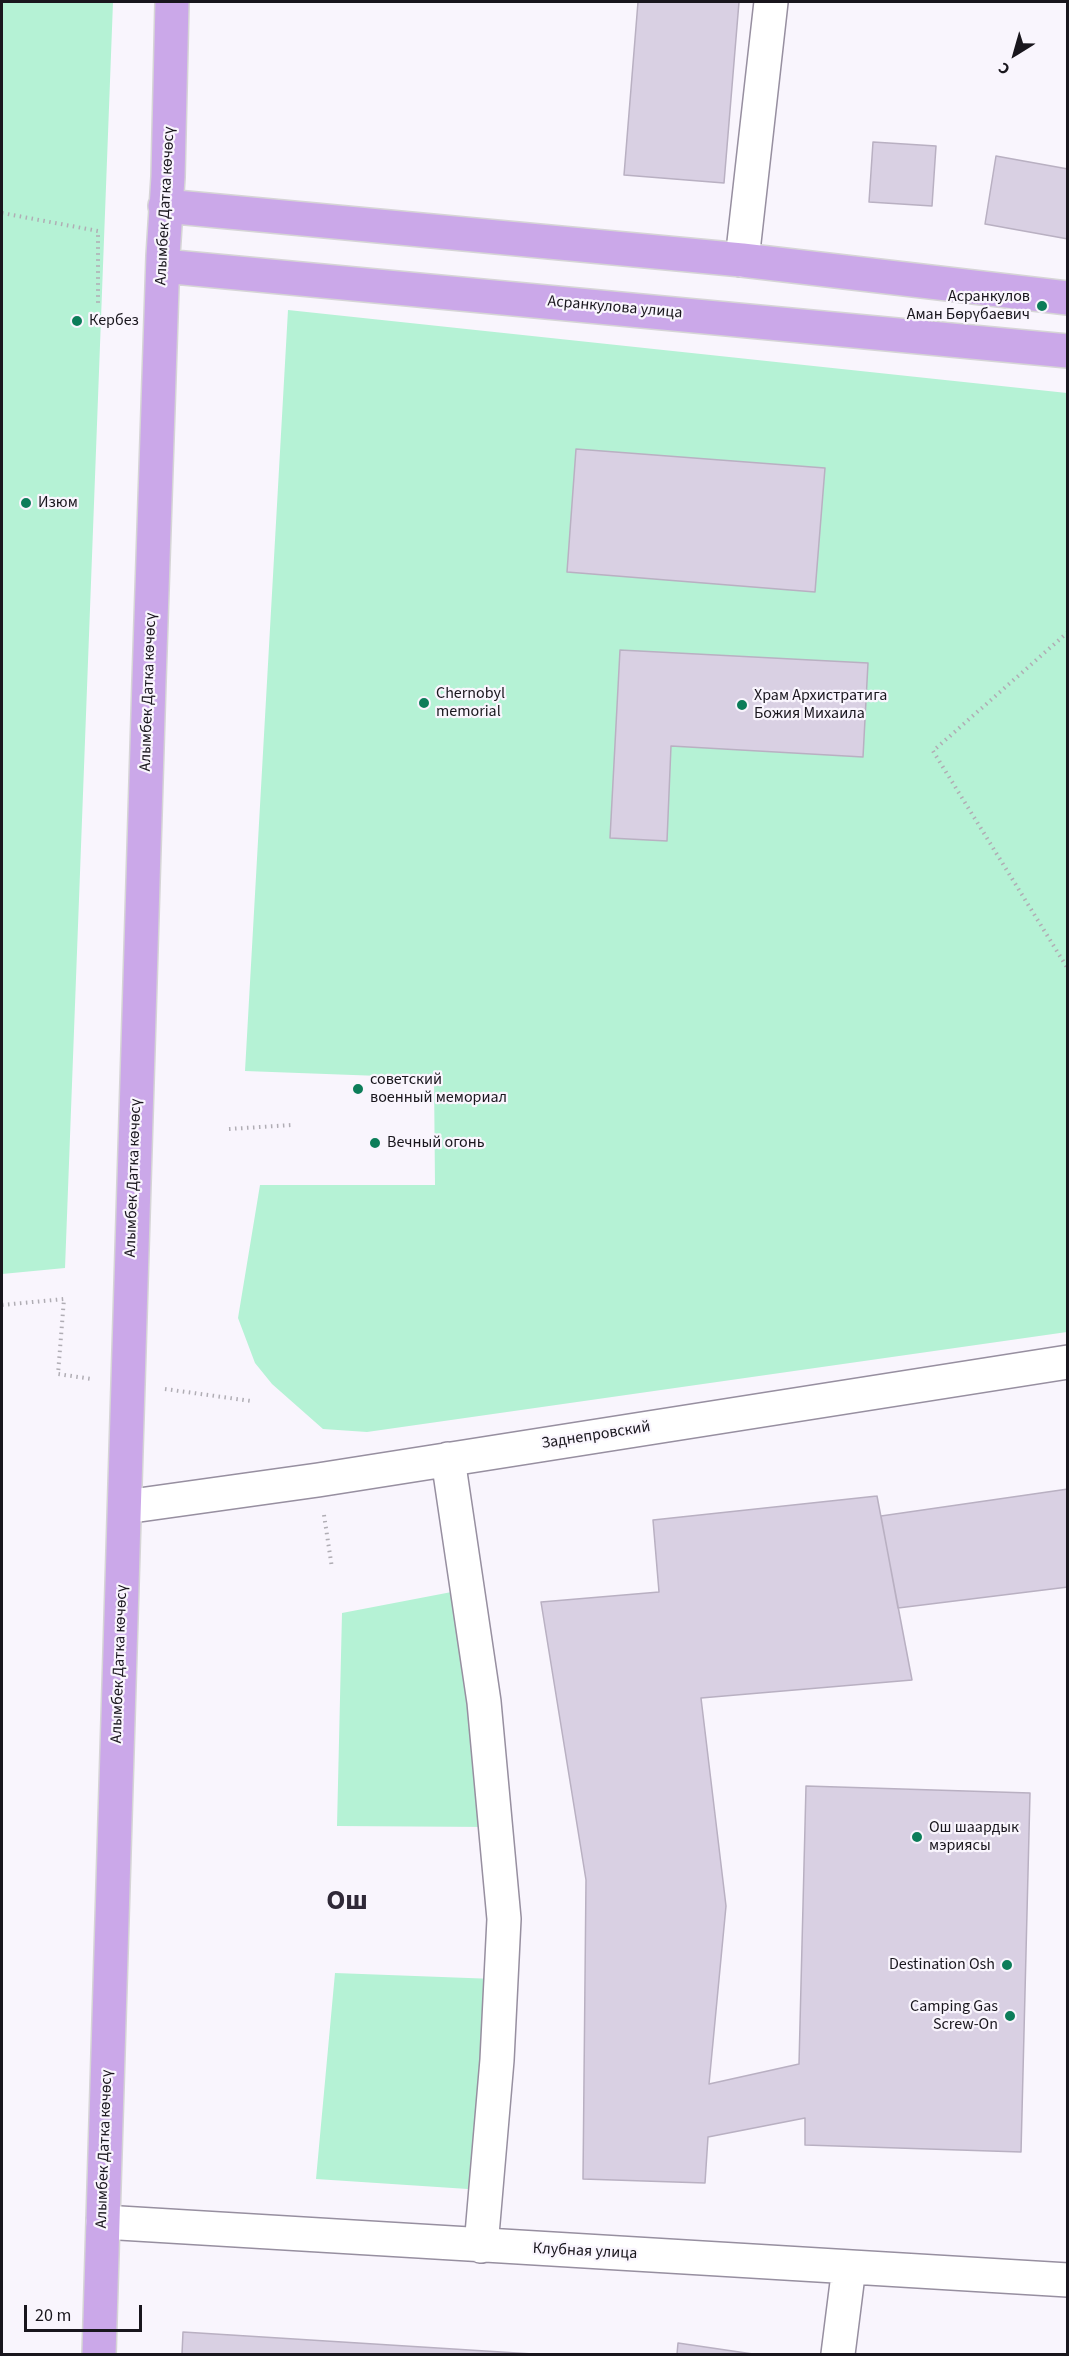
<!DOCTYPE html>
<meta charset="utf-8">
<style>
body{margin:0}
#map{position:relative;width:1069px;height:2356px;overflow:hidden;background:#f9f5fd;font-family:"Source Sans 3",sans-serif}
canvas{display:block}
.frame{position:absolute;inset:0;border:3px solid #19161d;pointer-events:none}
.north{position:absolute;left:985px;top:24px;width:60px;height:60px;-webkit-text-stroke:4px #f9f5fd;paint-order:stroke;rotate:217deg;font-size:16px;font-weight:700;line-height:24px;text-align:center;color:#19161d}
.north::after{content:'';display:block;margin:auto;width:21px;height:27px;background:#19161d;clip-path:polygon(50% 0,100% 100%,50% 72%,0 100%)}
.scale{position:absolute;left:24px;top:2305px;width:118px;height:27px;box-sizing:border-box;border:3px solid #19161d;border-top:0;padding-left:8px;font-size:18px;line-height:21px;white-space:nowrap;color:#19161d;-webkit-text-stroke:4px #f9f5fd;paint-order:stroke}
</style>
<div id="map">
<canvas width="1069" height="2356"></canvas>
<div class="frame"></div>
<div class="north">С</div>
<div class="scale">20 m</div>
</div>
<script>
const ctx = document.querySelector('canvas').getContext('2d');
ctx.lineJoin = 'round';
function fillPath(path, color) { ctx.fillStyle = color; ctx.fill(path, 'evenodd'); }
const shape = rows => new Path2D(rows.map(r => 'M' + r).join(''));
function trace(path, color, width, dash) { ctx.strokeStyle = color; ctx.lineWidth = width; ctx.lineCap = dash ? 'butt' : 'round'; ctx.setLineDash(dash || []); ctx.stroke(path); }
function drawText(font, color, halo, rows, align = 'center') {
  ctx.font = font + ' "Source Sans 3",sans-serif'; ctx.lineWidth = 4.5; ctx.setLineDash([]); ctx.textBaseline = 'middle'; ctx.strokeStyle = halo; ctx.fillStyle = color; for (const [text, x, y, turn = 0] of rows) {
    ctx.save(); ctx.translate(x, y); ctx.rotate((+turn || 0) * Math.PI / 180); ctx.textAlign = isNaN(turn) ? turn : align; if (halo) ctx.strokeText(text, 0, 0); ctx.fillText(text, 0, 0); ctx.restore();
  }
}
fillPath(shape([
 [2,2,113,2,65,1268,2,1274],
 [288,310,1067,393,1067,1332,367,1432,323,1429,272,1384,255,1363,238,1318,260,1185,435,1185,434,1078,245,1071],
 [462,1590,491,1827,337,1826,342,1613],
 [335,1973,495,1979,483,2190,316,2179]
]), '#b5f2d5');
const building = shape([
 [638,2,739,2,724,183,624,175,638,2],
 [873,142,936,146,932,206,869,202,873,142],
 [996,156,1068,169,1068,239,985,224,996,156],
 [576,449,825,468,815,592,567,572,576,449],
 [620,650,868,663,863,757,671,746,667,841,610,838,620,650],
 [1068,1489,1068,1587,898,1608,881,1516,1068,1489],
 [877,1496,912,1680,701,1698,726,1906,709,2084,799,2064,806,1786,1030,1793,1021,2152,805,2145,805,2118,708,2137,705,2183,583,2179,586,1880,541,1602,659,1592,653,1520,877,1496],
 [183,2332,231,2335,533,2354,182,2354,183,2332],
 [678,2343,753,2354,677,2354,678,2343]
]);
fillPath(building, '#d9d0e3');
trace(building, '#b9b0c2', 1.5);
const minor = shape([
 [742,260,771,2],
 [448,1459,484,1702,504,1919,497,2060,481,2246],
 [125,1507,318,1480,1068,1362],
 [103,2222,1068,2280],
 [838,2354,849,2267]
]);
const major = shape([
 [165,206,742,260,1068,298],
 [163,266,1068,351],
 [99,2354,149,681,163,256,168,177,172,2]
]);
trace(minor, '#978fa0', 36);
trace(major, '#d6d5d6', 36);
trace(shape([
 [2,213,98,231,98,307],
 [1068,632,933,751,1068,969],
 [229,1129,292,1125],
 [2,1305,64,1299,58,1374,92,1379],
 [165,1389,251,1401],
 [324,1515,332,1568]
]), '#b0adb4', 4, [1.5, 4.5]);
trace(minor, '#fff', 33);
trace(major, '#cba8e9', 33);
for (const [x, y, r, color] of [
 [1042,306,6,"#0c7d59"],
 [77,321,6,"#0c7d59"],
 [26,503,6,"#0c7d59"],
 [424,703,6,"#0c7d59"],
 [742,705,6,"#0c7d59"],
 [358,1089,6,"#0c7d59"],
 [375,1143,6,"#0c7d59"],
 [917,1837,6,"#0c7d59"],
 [1007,1965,6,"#0c7d59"],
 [1010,2016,6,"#0c7d59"]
]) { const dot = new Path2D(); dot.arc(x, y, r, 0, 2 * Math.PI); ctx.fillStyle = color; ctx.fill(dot); trace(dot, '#f9f5fd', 2); }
drawText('16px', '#19161d', '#f9f5fd', [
 ["Алымбек Датка көчөсү",166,206,-87],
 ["Асранкулова улица",615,308,5],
 ["Алымбек Датка көчөсү",149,692,-88],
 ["Алымбек Датка көчөсү",134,1178,-88],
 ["Заднепровский",596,1436,-9],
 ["Алымбек Датка көчөсү",120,1664,-88],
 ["Алымбек Датка көчөсү",105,2149,-88],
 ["Клубная улица",585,2252,3]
]);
drawText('16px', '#19161d', '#f9f5fd', [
 ["Асранкулов",1030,297,"right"],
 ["Аман Бөрүбаевич",1030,315,"right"],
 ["Кербез",89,321],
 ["Изюм",38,503],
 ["Chernobyl",436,694],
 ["memorial",436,712],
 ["Храм Архистратига",754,696],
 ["Божия Михаила",754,714],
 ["советский",370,1080],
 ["военный мемориал",370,1098],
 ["Вечный огонь",387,1143],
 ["Ош шаардык",929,1828],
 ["мэриясы",929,1846],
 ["Destination Osh",995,1965,"right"],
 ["Camping Gas",998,2007,"right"],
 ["Screw-On",998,2025,"right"]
], 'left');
drawText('bold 28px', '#2f2837', '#f9f5fd', [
 ["Ош",347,1903]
]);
</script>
